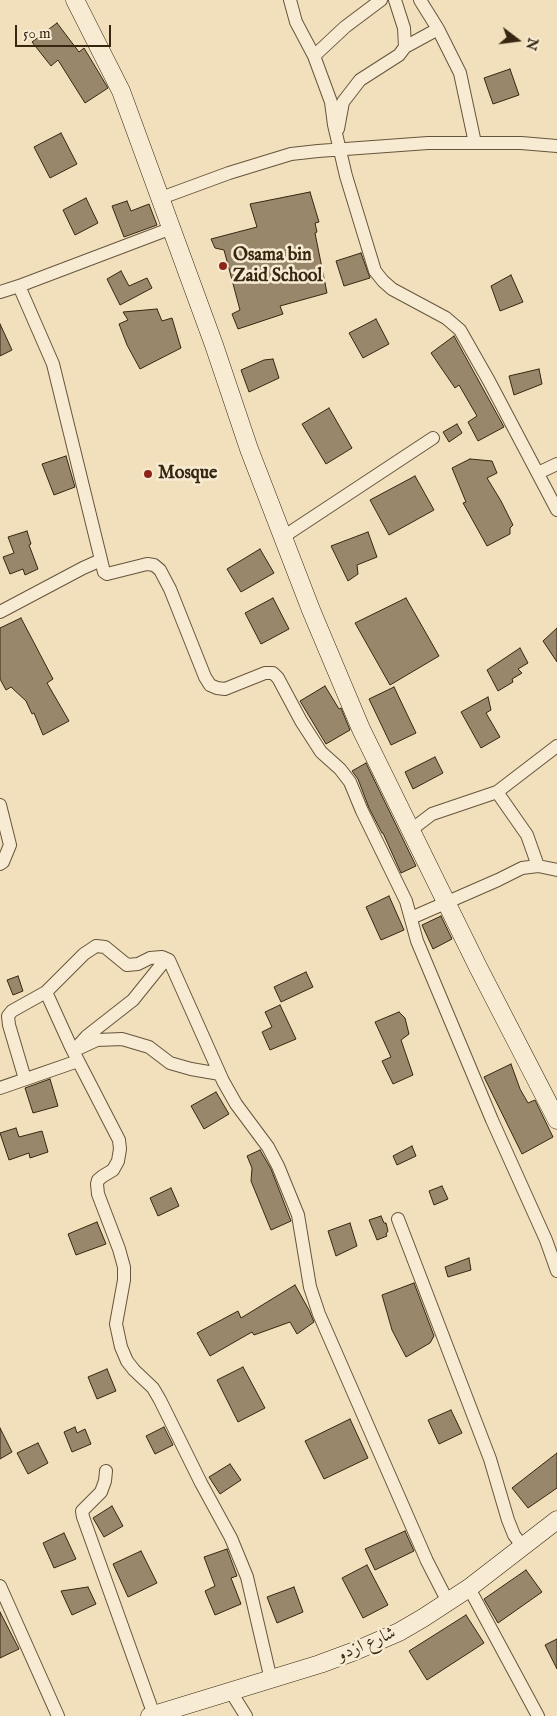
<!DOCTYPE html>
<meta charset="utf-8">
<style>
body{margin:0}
#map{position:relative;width:557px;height:1716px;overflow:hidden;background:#f2e0bc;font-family:"IM FELL English",serif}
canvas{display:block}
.north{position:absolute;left:492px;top:15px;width:50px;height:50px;-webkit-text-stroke:4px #f7ebd3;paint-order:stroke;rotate:105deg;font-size:14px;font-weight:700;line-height:20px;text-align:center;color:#372711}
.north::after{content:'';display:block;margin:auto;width:18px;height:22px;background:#372711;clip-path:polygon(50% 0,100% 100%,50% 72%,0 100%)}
.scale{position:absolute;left:15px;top:25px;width:96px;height:22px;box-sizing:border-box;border:2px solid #372711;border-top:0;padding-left:6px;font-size:15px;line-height:18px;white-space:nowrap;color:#372711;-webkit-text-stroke:4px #f7ebd3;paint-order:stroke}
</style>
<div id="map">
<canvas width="557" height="1716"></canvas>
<div class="north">N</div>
<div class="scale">50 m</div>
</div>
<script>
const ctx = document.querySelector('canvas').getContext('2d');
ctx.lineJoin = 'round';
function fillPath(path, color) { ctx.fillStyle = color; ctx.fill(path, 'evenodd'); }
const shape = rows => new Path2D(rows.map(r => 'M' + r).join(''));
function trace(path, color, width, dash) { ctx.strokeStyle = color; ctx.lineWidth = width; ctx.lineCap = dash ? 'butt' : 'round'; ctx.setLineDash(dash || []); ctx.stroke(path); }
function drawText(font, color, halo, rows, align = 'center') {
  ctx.font = font + ' "IM FELL English",Amiri,serif'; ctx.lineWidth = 5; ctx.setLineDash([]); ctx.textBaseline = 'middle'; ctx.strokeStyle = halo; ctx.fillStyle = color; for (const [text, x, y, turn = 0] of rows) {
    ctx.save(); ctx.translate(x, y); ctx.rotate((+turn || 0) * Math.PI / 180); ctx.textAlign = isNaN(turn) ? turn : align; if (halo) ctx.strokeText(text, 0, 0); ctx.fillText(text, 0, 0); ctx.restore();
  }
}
const building = shape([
 [57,23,79,52,84,48,108,88,85,103,58,60,51,66,32,42,57,23],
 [510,69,519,95,493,104,484,78,510,69],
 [61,133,77,164,50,178,34,147,61,133],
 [310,192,319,222,315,223,317,232,315,233,327,293,280,306,283,314,238,329,232,314,240,310,224,250,215,248,211,239,257,227,250,204,310,192],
 [86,198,98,223,75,235,63,210,86,198],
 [127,201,131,211,149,204,157,225,124,237,112,206,127,201],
 [361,253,370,278,344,286,336,261,361,253],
 [121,271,129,286,147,278,152,288,120,305,107,279,121,271],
 [511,275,523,302,500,311,491,286,511,275],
 [157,309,162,321,172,318,181,348,140,369,127,345,119,324,128,320,123,312,157,309],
 [376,319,389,344,363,358,349,333,376,319],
 [0,324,12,350,0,356,0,324],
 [454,336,504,427,478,441,468,422,477,416,459,385,455,388,431,353,454,336],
 [273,359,279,378,249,392,241,370,264,360,273,359],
 [539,369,542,384,514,395,509,376,539,369],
 [329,408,352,448,326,464,302,424,329,408],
 [457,424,462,433,449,442,443,432,457,424],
 [66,456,75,487,54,495,42,464,66,456],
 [470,459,492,461,497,473,487,478,501,501,513,525,510,528,510,534,487,546,463,503,466,502,452,468,470,459],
 [415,476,434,510,389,535,370,500,415,476],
 [27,531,31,544,29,545,38,569,25,575,23,569,10,574,3,557,14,553,8,537,27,531],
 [368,532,377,557,357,565,358,574,348,581,331,546,368,532],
 [260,549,274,573,241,592,227,569,260,549],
 [273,598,289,629,261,644,245,613,273,598],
 [406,598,439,656,390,685,355,623,406,598],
 [21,618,53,679,47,683,69,721,43,735,34,713,32,714,26,701,11,687,6,690,0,679,0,628,21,618],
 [557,628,557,662,543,641,557,628],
 [520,648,528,663,518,669,522,673,512,679,513,682,498,691,487,670,520,648],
 [325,686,339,709,341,708,350,730,326,744,300,701,325,686],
 [394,687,416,733,391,745,369,699,394,687],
 [488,697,491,710,486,713,500,737,481,748,461,712,488,697],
 [435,757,443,773,413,789,405,772,435,757],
 [366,763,416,866,401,873,383,833,382,833,369,808,358,779,352,771,366,763],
 [389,896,404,930,381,940,366,907,389,896],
 [441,916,452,939,433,949,422,925,441,916],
 [306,972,313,987,281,1002,274,987,306,972],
 [18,976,23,991,13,995,7,980,18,976],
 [280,1005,296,1039,270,1050,262,1032,272,1027,265,1012,280,1005],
 [399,1012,405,1018,409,1034,401,1040,413,1075,393,1084,382,1061,391,1057,375,1022,399,1012],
 [511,1064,520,1089,528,1103,535,1100,553,1137,522,1154,484,1077,511,1064],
 [50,1079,58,1106,33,1113,25,1088,50,1079],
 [216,1092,229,1114,204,1129,191,1106,216,1092],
 [16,1128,19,1137,42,1131,48,1152,30,1158,29,1153,9,1160,0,1133,16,1128],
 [412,1146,416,1156,397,1165,393,1156,412,1146],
 [260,1150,271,1169,291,1221,271,1230,251,1181,252,1168,247,1156,260,1150],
 [442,1186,448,1199,434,1205,429,1191,442,1186],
 [171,1188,179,1206,158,1216,150,1198,171,1188],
 [381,1216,384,1223,386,1223,388,1231,386,1234,387,1236,377,1240,369,1220,381,1216],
 [97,1222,106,1244,76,1255,68,1234,97,1222],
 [350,1223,357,1246,336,1256,328,1231,350,1223],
 [469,1258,471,1270,448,1277,445,1267,469,1258],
 [414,1283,434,1336,430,1343,406,1357,392,1330,382,1295,414,1283],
 [295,1285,309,1310,314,1322,297,1334,290,1322,254,1335,252,1332,210,1356,197,1333,238,1311,241,1318,295,1285],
 [243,1367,265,1408,238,1422,217,1380,243,1367],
 [107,1369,116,1391,97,1399,88,1377,107,1369],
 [451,1410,462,1433,439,1444,428,1420,451,1410],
 [350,1419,368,1458,324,1479,305,1441,350,1419],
 [75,1427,77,1433,85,1429,91,1444,72,1452,64,1432,75,1427],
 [164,1427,173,1445,155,1454,146,1436,164,1427],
 [0,1428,12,1452,0,1459,0,1428],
 [38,1443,48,1463,28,1474,17,1453,38,1443],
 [557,1453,557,1488,528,1508,512,1488,557,1453],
 [230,1464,241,1480,220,1494,209,1477,230,1464],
 [112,1506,123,1526,104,1537,93,1518,112,1506],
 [405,1531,414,1551,375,1570,365,1549,405,1531],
 [64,1533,76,1559,54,1568,43,1543,64,1533],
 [227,1549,237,1576,231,1578,241,1604,215,1615,205,1591,215,1586,204,1557,227,1549],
 [141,1551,157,1583,128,1597,113,1564,141,1551],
 [367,1565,388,1605,363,1618,342,1578,367,1565],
 [526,1570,542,1592,498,1623,484,1599,526,1570],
 [88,1587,96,1604,72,1615,61,1591,88,1587],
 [294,1587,303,1612,277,1623,267,1597,294,1587],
 [0,1612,19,1649,0,1658,0,1612],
 [466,1615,484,1643,427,1680,409,1651,466,1615],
 [557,1639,557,1669,545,1645,557,1639]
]);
fillPath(building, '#98876a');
trace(building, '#372711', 1);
const street = shape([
 [290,0,296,22,314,56,331,102,334,125,346,176,375,271,383,281,392,289,446,318,460,330,489,381,557,510],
 [420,0,438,29,460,73,475,143],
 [405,47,438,29],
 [314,56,345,27,381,0],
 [338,129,343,102,360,80,399,55,405,47,404,28,395,0],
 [161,198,229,173,291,154,318,151,428,143,521,143,557,146],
 [19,286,53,364,104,572,107,574,147,564,154,565,160,570,170,589,205,677,210,685,217,688,225,689,265,673,273,673,278,678,301,721,321,752,340,769,350,782,362,811,406,901,417,941,492,1120,546,1240,557,1271],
 [0,292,19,286,172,228],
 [538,473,557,464],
 [283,537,433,438],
 [0,612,83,568,101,560],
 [497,792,527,835,538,866],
 [0,805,10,845,3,862,0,864],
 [411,830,432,814,497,792,557,746],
 [411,918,498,880,522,868,538,866,557,870],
 [46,992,71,1047,119,1140,120,1149,118,1161,113,1170,103,1176,98,1180,97,1184,98,1194,119,1249,124,1267,124,1280,116,1324,121,1347,127,1361,134,1370,153,1388,160,1400,201,1483,231,1538,247,1577,271,1680],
 [78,1046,87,1036,133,1000,166,959],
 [73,1051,97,1040,122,1039,149,1047,170,1063,191,1069,220,1074],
 [25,1079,9,1025,8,1016,12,1011,46,992,84,954,96,946,105,947,127,965,138,964,150,958,162,957,169,960,223,1081,236,1104,268,1147,278,1166,298,1215,310,1287,319,1314,427,1561,448,1602],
 [0,1088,78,1061],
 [398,1219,490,1459,508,1520,514,1535,523,1547],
 [106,1471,105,1481,101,1492,82,1511,83,1517,154,1715],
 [0,1586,58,1716],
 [469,1588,538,1716],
 [231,1692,246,1716]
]);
const secondary = shape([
 [75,0,121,91,214,345,249,449,311,610,361,729,478,967,557,1120],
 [150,1716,320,1664,355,1651,399,1632,423,1618,469,1588,557,1520]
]);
trace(street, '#66553c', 14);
trace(secondary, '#372711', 19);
trace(street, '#f7ebd3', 12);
trace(secondary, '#f7ebd3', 18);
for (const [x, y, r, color] of [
 [223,266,5,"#8f2418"],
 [148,474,5,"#8f2418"]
]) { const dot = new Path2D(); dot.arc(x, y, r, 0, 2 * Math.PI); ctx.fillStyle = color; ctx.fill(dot); trace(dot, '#f7ebd3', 2); }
drawText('bold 18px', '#372711', '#f7ebd3', [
 ["Osama bin",233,256],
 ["Zaid School",233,277],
 ["Mosque",158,474]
], 'left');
drawText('18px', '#372711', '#f7ebd3', [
 ["شارع ازدو",367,1645,-23]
]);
</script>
